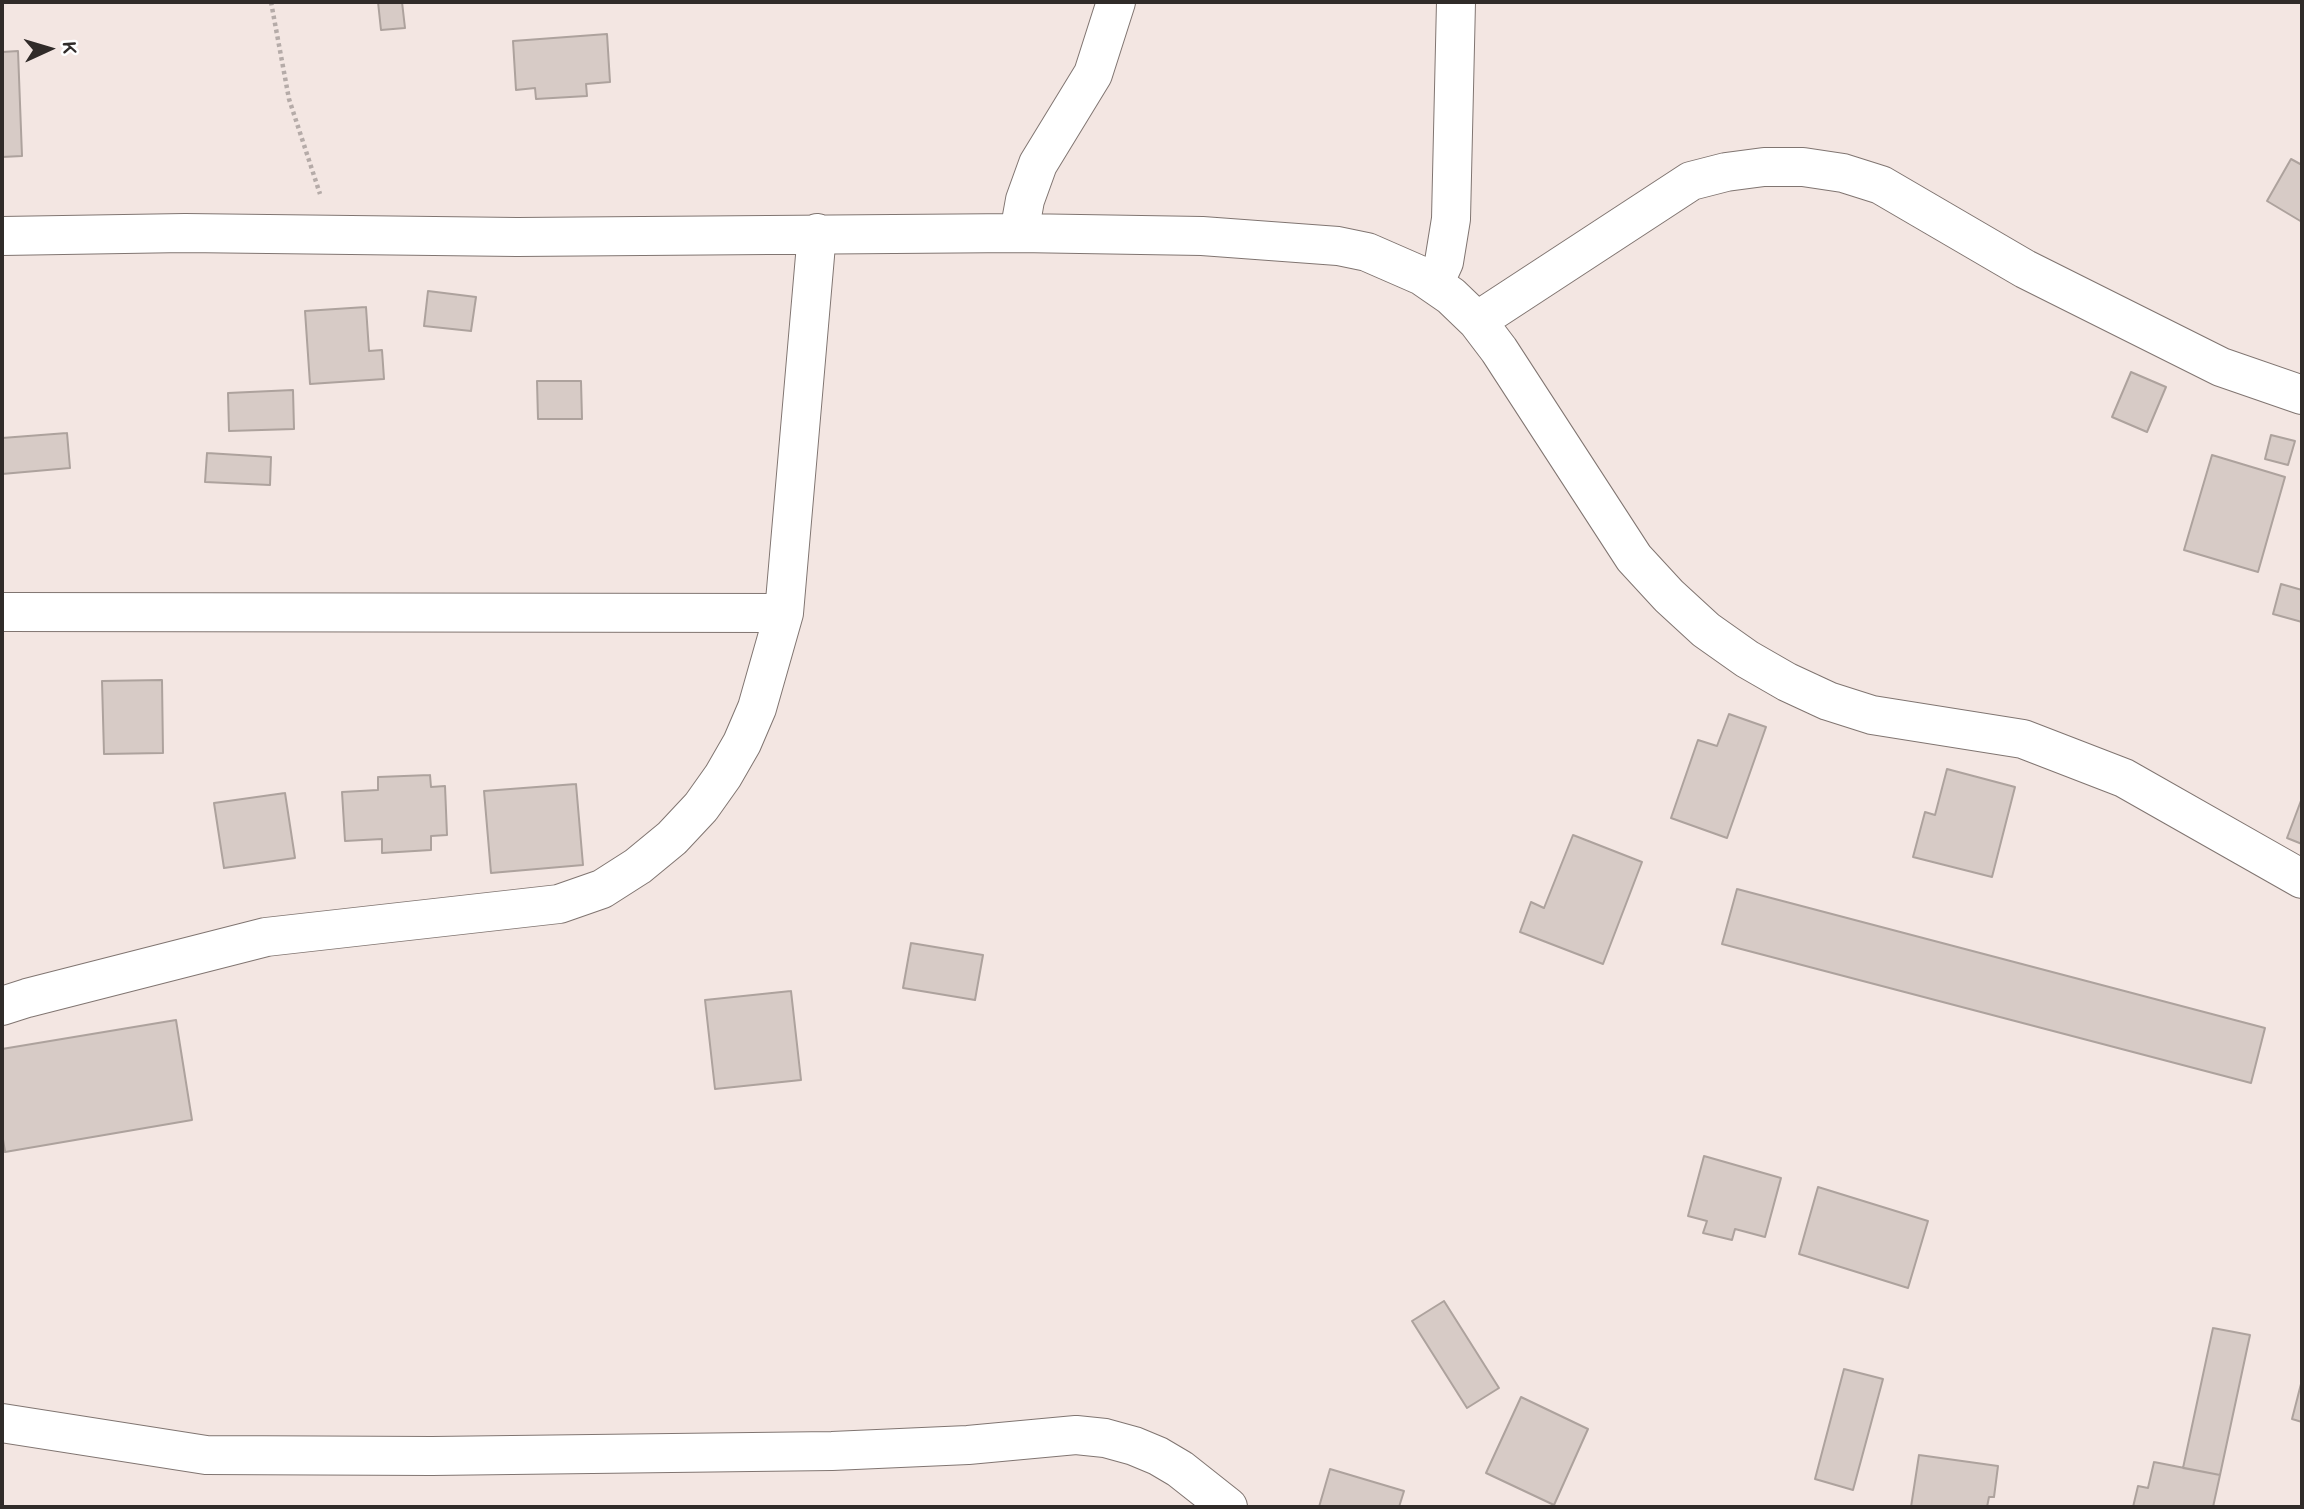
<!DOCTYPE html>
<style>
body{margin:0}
#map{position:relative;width:2304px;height:1509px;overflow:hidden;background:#f3e6e2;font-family:Quicksand,sans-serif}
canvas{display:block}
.frame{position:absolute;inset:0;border:4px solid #302b29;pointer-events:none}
.north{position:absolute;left:14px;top:14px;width:70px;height:70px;-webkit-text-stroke:5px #fff;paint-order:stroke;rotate:86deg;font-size:19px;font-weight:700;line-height:28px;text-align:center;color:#302b29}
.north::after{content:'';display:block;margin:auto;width:24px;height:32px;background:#302b29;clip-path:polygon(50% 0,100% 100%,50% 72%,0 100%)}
</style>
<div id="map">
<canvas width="2304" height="1509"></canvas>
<div class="frame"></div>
<div class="north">K</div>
</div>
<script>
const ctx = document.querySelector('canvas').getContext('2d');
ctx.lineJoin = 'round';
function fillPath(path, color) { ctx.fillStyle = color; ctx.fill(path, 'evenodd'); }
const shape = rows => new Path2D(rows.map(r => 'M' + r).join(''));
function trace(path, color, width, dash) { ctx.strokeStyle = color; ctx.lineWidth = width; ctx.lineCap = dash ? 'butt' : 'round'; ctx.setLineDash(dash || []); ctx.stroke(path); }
const building = shape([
 [378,2,402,2,405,28,381,30,378,2],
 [607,34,610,82,586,84,587,96,536,99,535,88,516,90,513,41,607,34],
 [18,51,22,156,2,157,2,52,18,51],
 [2291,159,2302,165,2302,222,2267,201,2291,159],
 [428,291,476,297,471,331,424,326,428,291],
 [366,307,369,351,382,350,384,379,310,384,305,311,366,307],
 [2131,372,2166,387,2147,432,2112,417,2131,372],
 [537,381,581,381,582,419,538,419,537,381],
 [293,390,294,429,229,431,228,393,293,390],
 [67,433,70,468,2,474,2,438,67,433],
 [2271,435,2295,441,2288,465,2265,459,2271,435],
 [207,453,271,457,270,485,205,482,207,453],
 [2212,455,2285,477,2258,572,2184,550,2212,455],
 [2281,584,2302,590,2302,622,2273,614,2281,584],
 [162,680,163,753,104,754,102,681,162,680],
 [1729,714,1766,727,1727,838,1671,818,1698,740,1717,746,1729,714],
 [1947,769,2015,787,1992,877,1913,857,1925,812,1935,815,1947,769],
 [430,775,431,787,445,786,447,835,431,836,431,850,382,853,382,839,345,841,342,792,378,790,378,777,430,775],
 [576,784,583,865,491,873,484,791,576,784],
 [285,793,295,858,224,868,214,803,285,793],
 [2302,798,2302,844,2287,838,2302,798],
 [1573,835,1642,862,1603,964,1520,932,1531,902,1544,908,1573,835],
 [1737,889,2265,1028,2251,1083,1722,944,1737,889],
 [911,943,983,955,975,1000,903,988,911,943],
 [791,991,801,1080,715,1089,705,1000,791,991],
 [176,1020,192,1120,5,1152,2,1133,2,1049,176,1020],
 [1704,1156,1781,1178,1765,1237,1735,1229,1732,1240,1703,1233,1707,1221,1688,1216,1704,1156],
 [1818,1187,1928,1221,1908,1288,1799,1254,1818,1187],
 [1444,1301,1499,1388,1467,1408,1412,1321,1444,1301],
 [2213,1328,2250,1335,2220,1475,2183,1468,2213,1328],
 [1844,1369,1883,1379,1853,1490,1815,1479,1844,1369],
 [2302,1380,2302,1422,2292,1419,2302,1380],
 [1521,1397,1588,1429,1554,1505,1486,1473,1521,1397],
 [1919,1455,1998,1466,1994,1497,1989,1497,1987,1507,1911,1507,1919,1455],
 [2154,1462,2220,1475,2213,1507,2133,1507,2138,1486,2148,1488,2154,1462],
 [1330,1469,1404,1491,1399,1507,1319,1507,1330,1469]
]);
fillPath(building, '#d7cbc6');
trace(building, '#ada29d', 2);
const street = shape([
 [1019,233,1025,200,1038,164,1093,74,1116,2],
 [2,236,185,233,517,237,1019,233,1202,236,1338,246,1367,252,1422,276,1451,296,1477,321,1499,350,1634,558,1669,596,1706,630,1747,659,1787,682,1828,701,1872,715,2023,739,2124,778,2302,879],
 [1434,284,1444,262,1451,219,1456,2],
 [1477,321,1691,181,1726,172,1764,167,1803,167,1843,173,1881,185,2025,269,2221,367,2302,395],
 [2,612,784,613],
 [2,1006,27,998,266,937,559,904,602,889,638,866,672,838,701,807,723,776,742,743,757,708,784,613,817,233],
 [2,1423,206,1455,432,1456,832,1451,968,1445,1076,1435,1105,1438,1134,1446,1158,1456,1180,1469,1228,1507]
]);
trace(street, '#807571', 40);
trace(shape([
 [271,2,289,99,320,194]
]), '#b5aba8', 4.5, [3.5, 3.5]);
trace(street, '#fff', 38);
</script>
